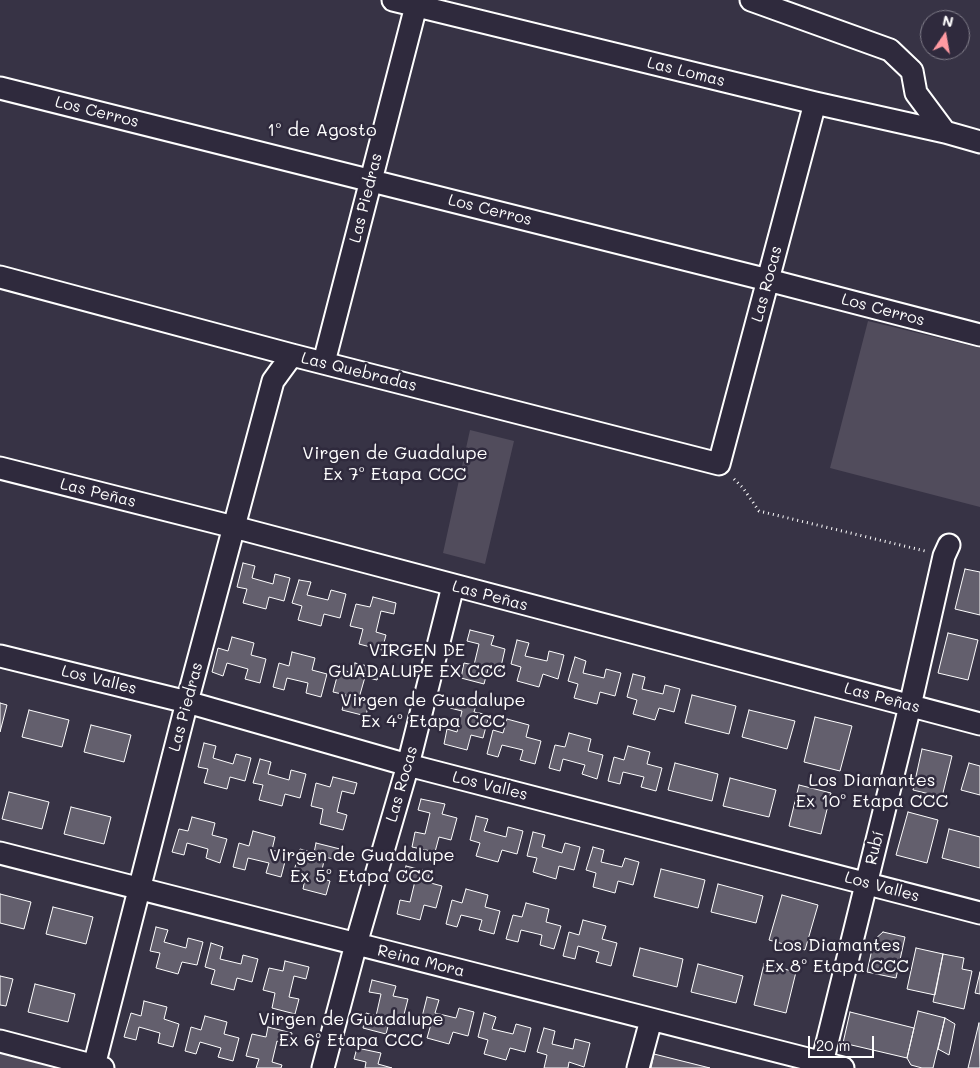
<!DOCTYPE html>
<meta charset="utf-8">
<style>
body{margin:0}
#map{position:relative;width:980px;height:1068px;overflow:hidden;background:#373345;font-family:Mali,sans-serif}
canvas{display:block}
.north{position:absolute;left:920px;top:10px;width:50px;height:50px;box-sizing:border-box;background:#2f2a3d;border:1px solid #827f8b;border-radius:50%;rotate:12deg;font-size:14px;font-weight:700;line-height:20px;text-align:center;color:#fff}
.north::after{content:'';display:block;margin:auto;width:18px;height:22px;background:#ff9aa2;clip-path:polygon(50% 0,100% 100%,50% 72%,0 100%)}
.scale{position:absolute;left:808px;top:1036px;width:66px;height:22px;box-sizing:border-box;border:2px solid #fff;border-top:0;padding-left:6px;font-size:15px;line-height:18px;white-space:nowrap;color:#fff;-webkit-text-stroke:4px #2f2a3d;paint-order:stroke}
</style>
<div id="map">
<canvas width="980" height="1068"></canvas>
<div class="north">N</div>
<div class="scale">20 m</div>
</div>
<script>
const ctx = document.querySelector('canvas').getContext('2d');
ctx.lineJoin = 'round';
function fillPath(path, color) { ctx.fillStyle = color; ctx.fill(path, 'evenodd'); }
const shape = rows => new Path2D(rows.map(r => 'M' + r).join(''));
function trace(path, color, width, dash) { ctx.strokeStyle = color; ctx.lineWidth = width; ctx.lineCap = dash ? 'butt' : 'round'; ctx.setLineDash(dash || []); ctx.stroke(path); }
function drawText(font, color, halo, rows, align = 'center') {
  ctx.font = font + ' Mali,sans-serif'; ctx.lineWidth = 5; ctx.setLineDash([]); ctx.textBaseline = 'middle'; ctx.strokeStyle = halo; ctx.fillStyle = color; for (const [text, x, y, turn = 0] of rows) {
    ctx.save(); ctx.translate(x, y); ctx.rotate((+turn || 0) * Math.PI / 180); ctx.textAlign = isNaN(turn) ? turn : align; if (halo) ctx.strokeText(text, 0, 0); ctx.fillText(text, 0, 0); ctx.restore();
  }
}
fillPath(shape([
 [868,321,980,348,980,507,830,468],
 [470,430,514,441,485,564,443,553],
 [0,1054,55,1068,0,1068]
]), '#514c5c');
const building = shape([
 [243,563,255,566,252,578,273,584,275,574,290,578,284,601,269,597,266,609,243,603,247,589,237,587,243,563],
 [965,569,980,572,980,615,955,609,965,569],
 [299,580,311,582,307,595,328,600,331,590,346,594,340,618,324,614,321,626,298,620,302,606,292,603,299,580],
 [373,597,396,603,394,614,381,611,376,632,386,635,382,650,359,644,363,629,350,626,356,604,370,607,373,597],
 [470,630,494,636,491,645,505,649,500,671,488,669,484,684,461,678,464,663,474,665,479,644,467,641,470,630],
 [948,633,978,640,968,680,938,673,948,633],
 [232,637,254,643,251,655,266,659,260,683,245,679,248,669,227,663,223,676,212,672,218,648,228,651,232,637],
 [517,640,529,643,525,656,547,661,549,651,564,655,558,679,543,674,539,687,517,681,521,667,511,664,517,640],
 [292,652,315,658,312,670,327,674,321,697,306,693,308,683,287,678,284,690,273,687,279,663,289,666,292,652],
 [575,657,586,661,583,673,604,678,606,669,621,673,615,696,600,692,597,704,574,698,578,684,568,681,575,657],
 [355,663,380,669,377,680,365,677,359,698,369,701,366,716,342,710,346,695,333,692,339,669,353,673,355,663],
 [633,674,645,677,642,689,663,694,665,685,680,689,674,712,659,708,655,720,633,714,637,700,627,697,633,674],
 [692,695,736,706,729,734,685,723,692,695],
 [453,696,477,702,474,712,489,715,483,738,471,735,467,750,444,744,447,729,457,732,462,711,450,708,453,696],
 [0,703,7,705,0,732,0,703],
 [29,710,69,720,62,747,22,737,29,710],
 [749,710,795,721,787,749,742,737,749,710],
 [815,717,852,726,840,771,804,762,815,717],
 [507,719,529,725,526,737,541,741,535,764,520,760,523,750,502,745,498,757,487,754,493,730,503,733,507,719],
 [91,725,131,735,124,762,84,752,91,725],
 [569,733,591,739,588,751,603,755,597,779,582,774,585,765,563,759,560,771,549,768,555,745,565,747,569,733],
 [204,743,216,746,213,758,233,764,236,754,251,758,245,781,230,777,227,789,204,783,208,769,198,767,204,743],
 [628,746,650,752,647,764,662,768,656,791,641,787,644,777,623,772,620,784,608,781,614,757,624,760,628,746],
 [922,749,952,756,942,797,913,790,922,749],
 [260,759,271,762,268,774,289,780,291,770,306,774,300,798,285,794,282,806,259,800,263,785,253,783,260,759],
 [675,763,718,774,712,801,668,790,675,763],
 [969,763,980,766,980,795,961,790,969,763],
 [333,777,357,783,354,794,342,791,337,812,347,815,343,830,320,824,323,809,311,806,316,783,330,787,333,777],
 [730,778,776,790,769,817,723,806,730,778],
 [799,785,831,793,821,834,789,826,799,785],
 [9,792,49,802,42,829,2,819,9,792],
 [421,799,445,804,442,814,457,818,451,840,439,837,435,852,412,847,415,832,425,834,430,813,418,810,421,799],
 [71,807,111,817,104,844,64,834,71,807],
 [908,812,938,820,927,863,896,855,908,812],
 [476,816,488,819,484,831,506,837,508,827,523,831,517,854,502,850,498,862,476,856,480,843,470,840,476,816],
 [192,817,215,823,212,835,227,839,220,863,206,858,208,849,187,843,184,855,172,852,179,829,188,831,192,817],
 [949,829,980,837,980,868,942,858,949,829],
 [253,831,275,837,272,850,287,854,281,877,266,873,269,863,248,858,245,870,233,867,239,843,249,846,253,831],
 [533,832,545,835,542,847,562,853,565,843,580,847,574,870,559,866,556,879,533,872,537,858,527,856,533,832],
 [316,843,340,849,337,860,325,857,320,878,330,881,326,895,303,889,306,874,294,871,300,849,314,853,316,843],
 [593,847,604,850,601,862,622,867,625,858,639,862,633,885,618,881,615,893,593,887,596,873,586,870,593,847],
 [406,866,430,872,427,882,442,886,436,908,424,905,420,920,397,914,400,900,410,902,415,881,403,878,406,866],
 [661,869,705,880,698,908,654,897,661,869],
 [718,884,763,896,756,923,711,912,718,884],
 [466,889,488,895,485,907,500,911,494,934,479,930,482,920,461,915,457,927,446,924,452,900,462,903,466,889],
 [0,894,31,902,24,929,0,923,0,894],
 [782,895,818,905,805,950,769,940,782,895],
 [526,903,549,909,546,922,561,926,554,949,540,945,542,935,521,930,518,942,506,939,513,915,522,917,526,903],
 [53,907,93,917,86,944,46,934,53,907],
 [583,920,606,926,602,939,617,943,611,966,596,962,599,952,578,946,575,959,563,956,569,932,579,935,583,920],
 [156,927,168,930,164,942,186,948,188,938,203,942,197,965,182,962,178,974,156,968,160,953,150,951,156,927],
 [883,932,905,937,896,978,867,972,874,940,883,932],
 [211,943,223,947,220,959,241,964,243,955,258,959,252,982,237,978,234,990,211,984,215,970,205,967,211,943],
 [640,948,683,959,677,987,633,976,640,948],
 [916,948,943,954,935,995,907,989,916,948],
 [943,954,964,958,962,969,972,971,964,1009,933,1002,943,954],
 [285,961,309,967,306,979,294,976,289,997,299,999,295,1014,272,1008,275,993,263,990,269,968,283,971,285,961],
 [698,964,743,976,736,1003,691,992,698,964],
 [764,964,796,972,786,1013,754,1005,764,964],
 [980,972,980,994,975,993,980,972],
 [0,976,13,979,6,1006,0,1005,0,976],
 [372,980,396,986,393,996,408,999,402,1022,390,1019,386,1034,363,1028,366,1013,376,1016,381,994,369,992,372,980],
 [35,984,75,994,68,1022,28,1012,35,984],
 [427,997,439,1000,435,1013,456,1018,459,1008,474,1012,468,1036,453,1032,449,1044,427,1038,431,1024,421,1021,427,997],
 [144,1001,167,1007,164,1019,179,1024,173,1047,158,1043,160,1033,139,1027,136,1040,124,1037,131,1013,141,1016,144,1001],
 [918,1011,945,1018,933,1068,922,1068,911,1065,907,1058,918,1011],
 [850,1012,914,1028,907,1058,843,1043,850,1012],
 [484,1013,496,1017,492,1029,513,1034,516,1024,531,1028,525,1052,510,1048,506,1060,484,1054,488,1040,478,1037,484,1013],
 [205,1016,227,1022,224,1034,239,1038,233,1061,218,1057,221,1048,200,1042,196,1054,185,1051,191,1027,201,1030,205,1016],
 [945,1018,955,1024,949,1055,938,1049,945,1018],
 [979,1023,980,1068,968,1068,979,1023],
 [268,1027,292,1033,290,1044,277,1041,272,1062,282,1065,281,1068,256,1068,259,1059,246,1056,252,1034,266,1037,268,1027],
 [544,1028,555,1031,552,1044,573,1049,575,1039,590,1043,584,1067,569,1062,568,1068,544,1068,547,1055,537,1052,544,1028],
 [357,1048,381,1053,378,1064,392,1068,365,1068,366,1062,354,1059,357,1048],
 [654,1054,710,1068,651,1068,654,1054]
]);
fillPath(building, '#635f6d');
trace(building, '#fff', 1);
const street = shape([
 [393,0,815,103,945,132,980,142],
 [751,0,890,50,912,71,916,93,945,132],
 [0,88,768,280,980,335],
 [0,277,292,355,719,464,815,103],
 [324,362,416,6],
 [0,468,234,527,980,724],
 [0,656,187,702,408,765,980,913],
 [0,853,843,1068],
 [0,1041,103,1068],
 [822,1063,910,706,944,556,949,545],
 [94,1066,187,702,273,381,292,355],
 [323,1068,356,944,408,765,453,586],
 [638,1068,651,1020]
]);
trace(street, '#fff', 25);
trace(shape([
 [734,479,743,488,759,511,925,551]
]), '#fff', 3, [1, 4]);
trace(street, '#2f2a3d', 21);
drawText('16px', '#fff', '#2f2a3d', [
 ["Las Lomas",686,72,14],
 ["Los Cerros",97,112,14],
 ["Las Piedras",366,198,-76],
 ["Los Cerros",490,210,14],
 ["Las Rocas",767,284,-75],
 ["Los Cerros",883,310,15],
 ["Las Quebradas",359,372,14],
 ["Las Peñas",98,493,14],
 ["Las Peñas",490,596,15],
 ["Los Valles",99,680,14],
 ["Las Peñas",882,698,15],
 ["Las Piedras",186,707,-75],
 ["Las Rocas",402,784,-74],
 ["Los Valles",490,786,14],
 ["Rubí",875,848,-76],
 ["Los Valles",882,887,15],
 ["Reina Mora",421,961,14]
]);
drawText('18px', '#fff', '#2f2a3d', [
 ["1º de Agosto",322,130],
 ["Virgen de Guadalupe",395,453],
 ["Ex 7º Etapa CCC",395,474],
 ["VIRGEN DE",417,650],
 ["GUADALUPE EX CCC",417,671],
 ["Virgen de Guadalupe",433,700],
 ["Ex 4º Etapa CCC",433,721],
 ["Los Diamantes",872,780],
 ["Ex 10º Etapa CCC",872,801],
 ["Virgen de Guadalupe",362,855],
 ["Ex 5º Etapa CCC",362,876],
 ["Los Diamantes",837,945],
 ["Ex 8º Etapa CCC",837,966],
 ["Virgen de Guadalupe",351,1019],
 ["Ex 6º Etapa CCC",351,1040]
]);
</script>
